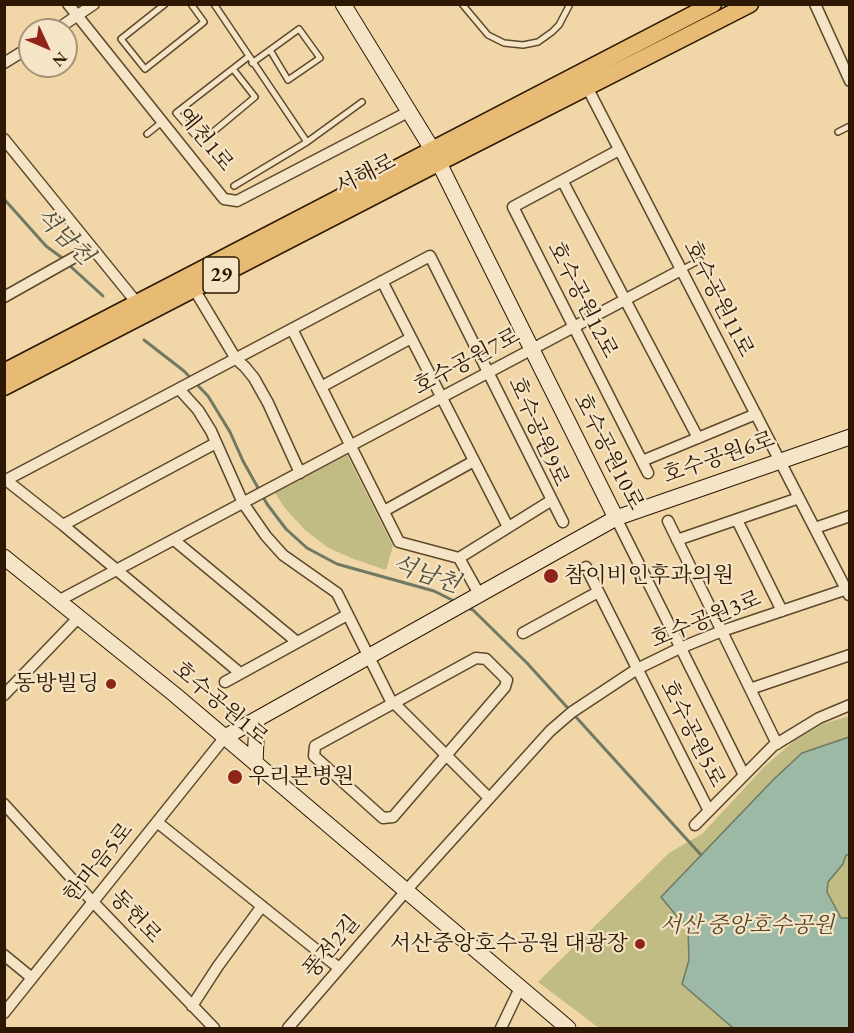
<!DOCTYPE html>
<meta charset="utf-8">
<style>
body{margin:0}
#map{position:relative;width:854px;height:1033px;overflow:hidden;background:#f1d6a7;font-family:"EB Garamond",serif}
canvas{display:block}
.frame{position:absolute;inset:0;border:6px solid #2c1803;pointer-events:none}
.north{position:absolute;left:18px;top:18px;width:60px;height:60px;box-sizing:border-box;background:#f6e4c6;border:2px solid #a59278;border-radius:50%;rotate:134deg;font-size:16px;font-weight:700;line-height:24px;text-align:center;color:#2c1803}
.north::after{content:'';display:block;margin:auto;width:21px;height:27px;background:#8f2418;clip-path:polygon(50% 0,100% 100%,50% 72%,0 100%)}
</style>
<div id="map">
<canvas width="854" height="1033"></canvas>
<div class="frame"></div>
<div class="north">N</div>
</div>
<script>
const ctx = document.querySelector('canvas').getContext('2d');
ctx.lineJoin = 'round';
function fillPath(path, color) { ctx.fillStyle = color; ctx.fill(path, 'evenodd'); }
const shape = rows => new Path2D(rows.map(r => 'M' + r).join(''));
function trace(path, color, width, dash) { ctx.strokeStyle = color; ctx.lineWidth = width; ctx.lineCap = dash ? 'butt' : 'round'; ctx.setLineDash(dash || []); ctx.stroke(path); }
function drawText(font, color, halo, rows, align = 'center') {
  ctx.font = font + ' "EB Garamond","Noto Serif KR",serif'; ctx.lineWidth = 4.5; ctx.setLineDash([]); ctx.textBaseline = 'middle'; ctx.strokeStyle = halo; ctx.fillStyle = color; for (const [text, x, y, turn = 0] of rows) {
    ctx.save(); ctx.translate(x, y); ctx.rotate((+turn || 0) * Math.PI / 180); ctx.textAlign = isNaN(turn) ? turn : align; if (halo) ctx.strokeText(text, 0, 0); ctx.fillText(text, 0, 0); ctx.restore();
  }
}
fillPath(shape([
 [347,455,393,546,386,570,351,558,327,547,305,530,284,507,275,493],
 [849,716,849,1028,599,1028,538,982,669,853,702,834,765,766,795,740,823,724]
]), '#c0bc83');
const water = shape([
 [849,737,849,855,846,855,843,864,828,882,827,892,841,918,849,918,849,1028,733,1028,682,984,689,960,688,930,661,897,774,779,802,753,849,737]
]);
fillPath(water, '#9bb9a4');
trace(water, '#6f7964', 1.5);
trace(shape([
 [4,199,46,246,65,260],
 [69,265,103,296],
 [144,340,184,371,208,396,230,432,243,461,267,504,286,529,307,548,337,564,434,591,456,602],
 [468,608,473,610,527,663,701,855]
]), '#6f7964', 3);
const lane = shape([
 [165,4,121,39,145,69,204,22,191,4],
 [214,4,307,142],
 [462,4,488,35,504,43,523,45,538,42,552,32,559,25,570,4],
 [252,63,270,50,299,29,320,58,288,80,270,50],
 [233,69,255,97,201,142,176,113,248,57],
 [838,132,850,126],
 [147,134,162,122],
 [234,186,307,142,362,102],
 [681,270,700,260]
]);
const street = shape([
 [68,4,224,199,237,201,408,112],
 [815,4,850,81],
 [56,30,94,4],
 [4,63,30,47],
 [587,87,849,595],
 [4,139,137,303],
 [619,150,513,207,648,473],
 [563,182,698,438],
 [382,281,508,527],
 [194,289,236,359,245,367,254,378,268,403,300,473],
 [4,297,91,248],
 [292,329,399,542,459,558,479,594],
 [321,387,411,338],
 [179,389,198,410,211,431,243,503,266,536,283,555,337,593,390,699,489,798],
 [642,461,756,414],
 [384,511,474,461],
 [616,518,744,775],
 [737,520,782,611],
 [668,521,777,744],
 [63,525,216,443],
 [815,528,850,516],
 [174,540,297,642],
 [677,540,799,498],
 [459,558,552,500],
 [586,567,709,811],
 [58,601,681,270],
 [523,633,598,592],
 [476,658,486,659,507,680,505,687,393,817,383,818,314,756,315,746,476,658],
 [240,673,63,525,6,480,430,256,563,522],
 [225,682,347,615],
 [750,689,850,655],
 [4,695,78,618],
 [4,804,93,902,214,1028],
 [157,822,339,968],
 [695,825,773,746,819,718,850,705],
 [4,955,32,978],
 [192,1006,218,966,262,906],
 [4,1013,225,737],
 [288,1028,412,884,550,731,572,712,637,669,680,648,722,631,850,588],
 [501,1028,520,988]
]);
const secondary = shape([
 [343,4,432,149,616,518],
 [4,557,174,694,568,1028],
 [225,737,616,518,850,437],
 [255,763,257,719]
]);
const primary = shape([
 [4,372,713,4],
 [4,387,438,163,750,4]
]);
trace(lane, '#5d482c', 8);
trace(street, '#5d482c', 13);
trace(secondary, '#2c1803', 17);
trace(primary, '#2c1803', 19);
trace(lane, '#f6e4c6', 5);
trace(street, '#f6e4c6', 10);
trace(secondary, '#f6e4c6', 15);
trace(primary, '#e8bb74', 16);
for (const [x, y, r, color] of [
 [551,576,8,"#8f2418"],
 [111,684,6,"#8f2418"],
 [235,777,8,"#8f2418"],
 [640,944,6,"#8f2418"]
]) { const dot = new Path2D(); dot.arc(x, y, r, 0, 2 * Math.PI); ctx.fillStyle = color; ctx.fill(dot); trace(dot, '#f6e4c6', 2); }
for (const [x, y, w] of [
 [221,275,36]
]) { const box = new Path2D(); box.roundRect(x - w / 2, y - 18, w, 36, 4.5); ctx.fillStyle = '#f6e4c6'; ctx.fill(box); trace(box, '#2c1803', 1.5); }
drawText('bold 21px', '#2c1803', null, [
 ["29",221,275]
]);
drawText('22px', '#2c1803', '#f6e4c6', [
 ["예천1로",205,140,51],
 ["서해로",366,175,-27],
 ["호수공원11로",718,299,63],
 ["호수공원12로",582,300,63],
 ["호수공원7로",467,362,-28],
 ["호수공원9로",538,432,66],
 ["호수공원10로",608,452,63],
 ["호수공원6로",719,458,-19],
 ["호수공원3로",706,620,-22],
 ["호수공원1로",220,704,40],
 ["호수공원5로",692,734,63],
 ["한마음5로",99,863,-51],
 ["동헌로",135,917,47],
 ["풍전2길",332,947,-50]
]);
drawText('22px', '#2c1803', '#f6e4c6', [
 ["참이비인후과의원",564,576],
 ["동방빌딩",99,684,"right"],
 ["우리본병원",248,777],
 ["서산중앙호수공원 대광장",628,944,"right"]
], 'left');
drawText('italic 22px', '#584929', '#f6e4c6', [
 ["서산 중앙호수공원",747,926]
]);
drawText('italic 24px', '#53503b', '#f6e4c6', [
 ["석남천",64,237,44],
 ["석남천",426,575,19]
]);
</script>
